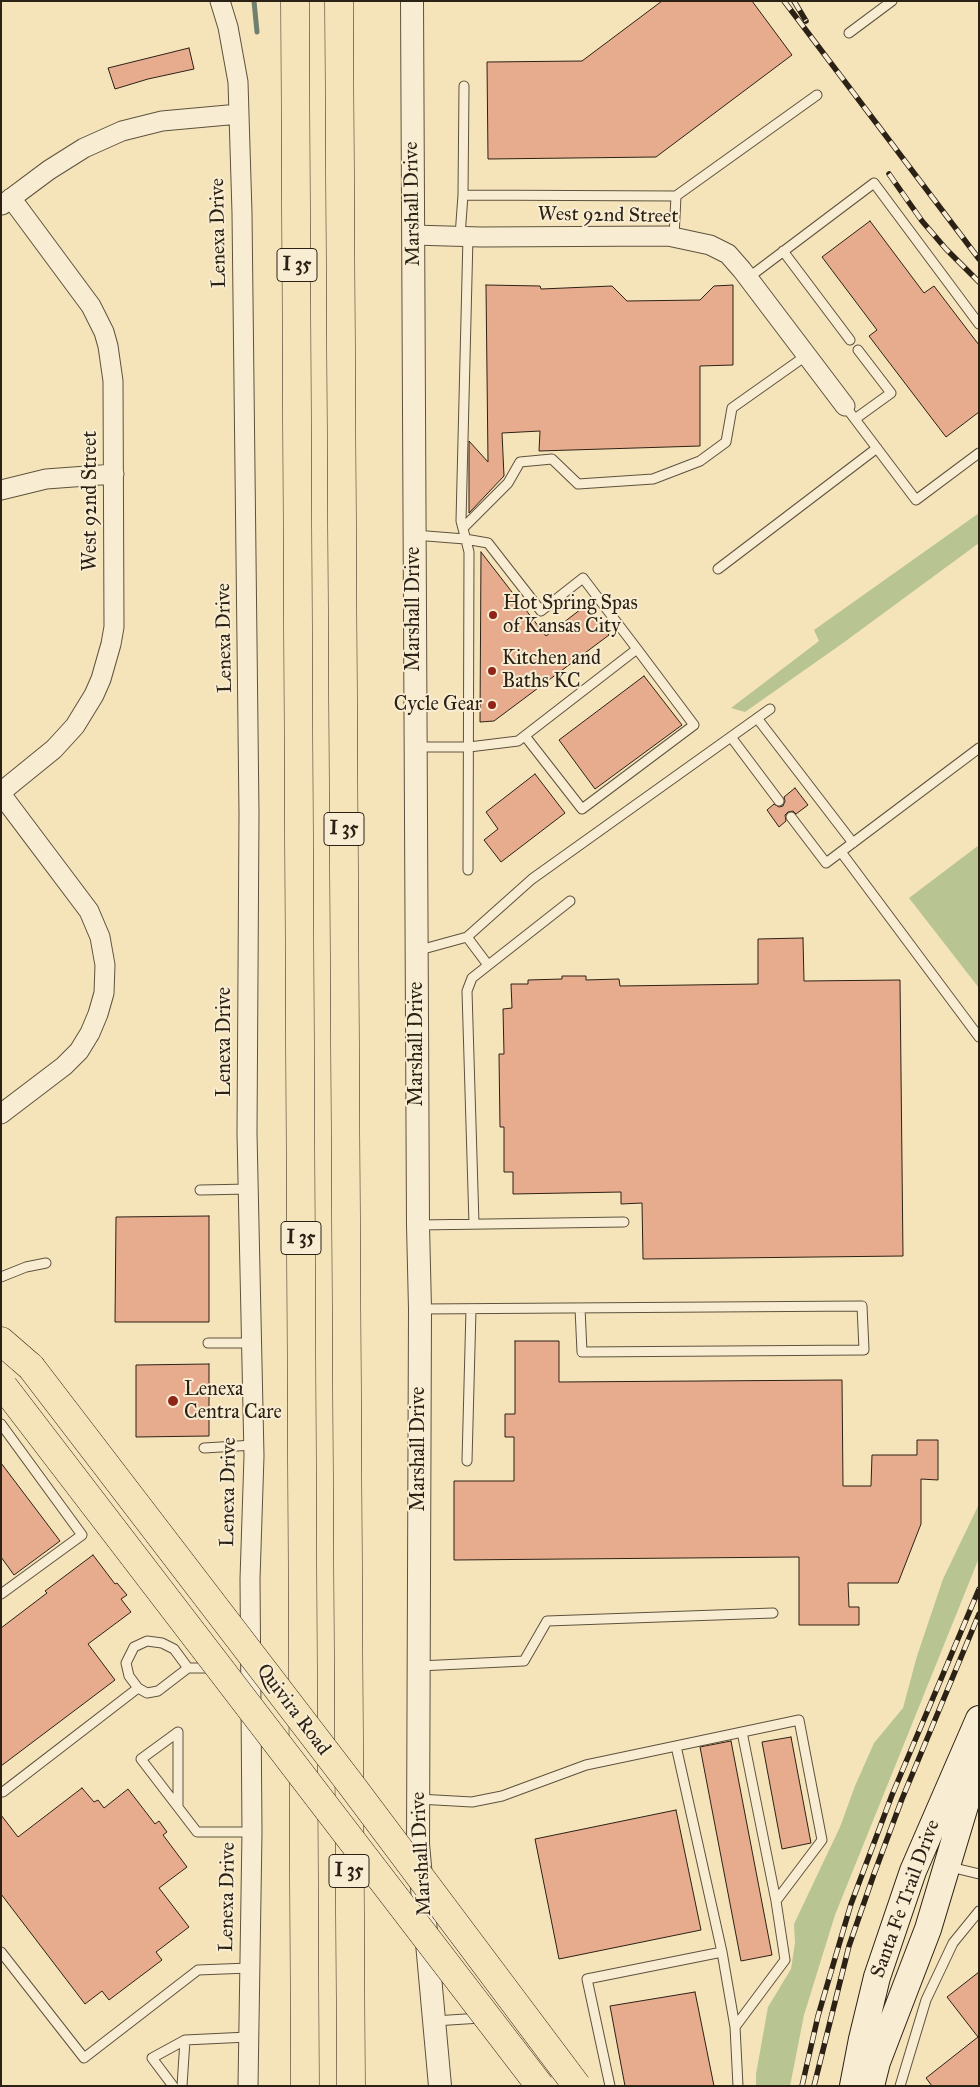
<!DOCTYPE html>
<style>
body{margin:0}
#map{position:relative;width:980px;height:2087px;overflow:hidden;background:#f5e4b9;font-family:"IM FELL Great Primer",serif}
canvas{display:block}
.frame{position:absolute;inset:0;border:2px solid #2c2115;pointer-events:none}
</style>
<div id="map">
<canvas width="980" height="2087"></canvas>
<div class="frame"></div>
</div>
<script>
const ctx = document.querySelector('canvas').getContext('2d');
ctx.lineJoin = 'round';
function fillPath(path, color) { ctx.fillStyle = color; ctx.fill(path, 'evenodd'); }
const shape = rows => new Path2D(rows.map(r => 'M' + r).join(''));
function trace(path, color, width, dash) { ctx.strokeStyle = color; ctx.lineWidth = width; ctx.lineCap = dash ? 'butt' : 'round'; ctx.setLineDash(dash || []); ctx.stroke(path); }
function drawText(font, color, halo, rows, align = 'center') {
  ctx.font = font + ' "IM FELL Great Primer",serif'; ctx.lineWidth = 4; ctx.setLineDash([]); ctx.textBaseline = 'middle'; ctx.strokeStyle = halo; ctx.fillStyle = color; for (const [text, x, y, turn = 0] of rows) {
    ctx.save(); ctx.translate(x, y); ctx.rotate((+turn || 0) * Math.PI / 180); ctx.textAlign = isNaN(turn) ? turn : align; if (halo) ctx.strokeText(text, 0, 0); ctx.fillText(text, 0, 0); ctx.restore();
  }
}
fillPath(shape([
 [979,513,979,543,843,643,745,712,731,708,819,641,814,630],
 [979,845,979,988,909,898],
 [979,1504,979,1558,835,1915,804,2015,790,2086,756,2086,756,2074,768,2007,791,1969,795,1943,794,1924,840,1827,855,1786,874,1743,903,1708,917,1656,943,1579]
]), '#b8c592');
trace(shape([
 [254,1,257,32]
]), '#6f8070', 5);
const building = shape([
 [662,1,752,1,792,55,656,157,488,159,487,62,582,61,662,1],
 [189,48,194,69,148,79,115,89,108,68,189,48],
 [870,221,924,293,934,286,979,345,979,412,946,437,869,336,877,330,822,257,870,221],
 [486,285,540,286,541,289,612,286,627,301,700,300,714,286,733,285,733,365,700,366,700,446,539,451,540,431,502,433,504,476,469,513,469,441,488,462,486,285],
 [481,552,546,636,585,606,609,635,494,721,480,722,481,552],
 [644,676,682,725,595,789,559,740,644,676],
 [535,774,565,813,501,862,484,840,498,829,486,812,535,774],
 [795,788,808,805,796,814,793,811,788,812,785,815,786,821,779,827,767,810,774,804,779,807,783,806,785,801,784,797,795,788],
 [803,938,804,981,900,980,903,1256,643,1259,642,1203,621,1204,621,1192,513,1194,513,1172,504,1172,504,1127,500,1127,499,1054,504,1054,503,1009,512,1008,511,984,528,984,528,980,562,979,562,976,586,976,586,980,619,979,620,986,758,984,758,939,803,938],
 [209,1216,209,1322,115,1322,116,1217,209,1216],
 [515,1341,559,1341,559,1382,842,1380,843,1486,871,1486,872,1455,917,1455,917,1440,938,1440,938,1480,921,1479,921,1524,898,1583,848,1583,849,1607,859,1607,859,1625,799,1625,799,1557,454,1560,454,1481,514,1481,514,1437,505,1437,505,1414,515,1414,515,1341],
 [209,1364,209,1436,136,1437,136,1365,209,1364],
 [1,1463,60,1541,14,1575,1,1557,1,1463],
 [93,1555,115,1584,117,1583,127,1595,121,1599,131,1612,88,1644,115,1680,1,1766,1,1628,47,1593,45,1591,93,1555],
 [791,1737,811,1843,782,1849,762,1742,791,1737],
 [731,1741,772,1955,741,1961,700,1747,731,1741],
 [82,1788,94,1802,98,1800,104,1808,128,1789,155,1824,159,1821,167,1832,163,1835,187,1867,159,1888,189,1927,156,1952,162,1960,109,2000,102,1991,85,2004,1,1894,1,1815,18,1837,82,1788],
 [676,1810,701,1930,559,1959,535,1839,676,1810],
 [979,1972,979,2086,932,2086,926,2078,978,2037,947,1997,979,1972],
 [695,1992,714,2086,625,2086,610,2006,695,1992]
]);
fillPath(building, '#e7ac8d');
trace(building, '#2c2115', 1);
const service = shape([
 [849,33,892,1],
 [464,86,463,195,676,196,817,95],
 [460,236,463,195],
 [674,237,676,196],
 [783,251,850,340],
 [748,278,874,183,979,324],
 [845,406,916,500,979,453],
 [855,419,891,393,858,350],
 [463,528,508,483,520,462,552,459,578,484,653,479,700,461,726,442,732,408,807,355],
 [414,535,465,539,488,543,541,611,583,578,637,649,518,741,469,747,415,747],
 [718,569,877,448],
 [757,718,853,843],
 [525,736,582,809,694,725,637,649],
 [731,737,779,801],
 [791,817,826,863,979,748],
 [841,852,979,1037],
 [468,870,469,552,461,521,468,237],
 [467,937,532,879,770,709],
 [416,951,467,937,488,965],
 [200,1190,249,1189],
 [474,1224,467,991,472,978,570,901],
 [418,1225,624,1222],
 [1,1277,26,1267,46,1263],
 [421,1309,862,1306,864,1350,582,1352,580,1308],
 [208,1343,252,1343],
 [1,1424,82,1535,1,1594],
 [204,1448,254,1445],
 [467,1461,471,1309],
 [419,1666,524,1661,547,1621,773,1613],
 [188,1668,174,1649,162,1643,147,1641,134,1647,126,1663,129,1676,138,1688,147,1693,158,1691,188,1668,214,1668],
 [676,1746,722,1952,735,2027,785,1960,776,1901],
 [3,1792,138,1688],
 [418,1799,472,1802,502,1796,586,1765,676,1746,799,1720,822,1840,776,1901,742,1732],
 [178,1807,178,1732,141,1759,197,1832,252,1832],
 [950,1867,979,1874],
 [1,1952,84,2058,198,1970,249,1968],
 [434,2021,481,2018],
 [735,2027,738,2086],
 [173,2086,152,2058,185,2040,248,2037],
 [182,2086,185,2040],
 [610,2086,587,1979,722,1952],
 [900,2086,926,2000,953,1943,979,1911]
]);
const minor = shape([
 [220,1,228,27,238,82,242,213,249,813,247,1133,254,1456,250,1579,252,1832,248,2086],
 [2,205,49,170,84,148,122,131,162,121,239,114],
 [413,235,481,237,668,236,710,245,728,254,742,270,845,406],
 [1,490,46,479,114,474],
 [1,792,54,749,75,726,94,695,101,679,111,644,114,627,113,381,108,346,104,332,91,306,11,198],
 [1,794,89,911,100,937,105,965,104,993,98,1014,90,1033,79,1051,64,1066,1,1114]
]);
const tertiary = shape([
 [412,1,418,1225,420,1309,418,1844,440,2086]
]);
const secondary = shape([
 [853,2086,862,2039,877,1977,913,1871,979,1719],
 [871,2086,877,2062,928,1929,979,1759]
]);
const primary = shape([
 [1,1341,31,1367]
]);
const motorway = shape([
 [295,1,305,2086],
 [339,1,351,2086]
]);
trace(service, '#5e523e', 11);
trace(minor, '#5e523e', 21);
trace(tertiary, '#5e523e', 24);
trace(secondary, '#2c2115', 28);
trace(primary, '#2c2115', 29);
trace(motorway, '#2c2115', 29);
trace(service, '#f8edd2', 9);
trace(minor, '#f8edd2', 19);
trace(tertiary, '#f8edd2', 22);
trace(secondary, '#f8edd2', 26);
trace(primary, '#f5e4b9', 28);
trace(motorway, '#f5e4b9', 28);
const rail = shape([
 [784,1,979,259],
 [794,1,806,21],
 [889,174,922,221,946,249,979,282],
 [802,2086,818,2016,851,1904,892,1795,979,1589],
 [814,2086,849,1946,874,1874,902,1799,979,1614]
]);
trace(rail, '#2c2115', 5.5);
trace(rail, '#f8edd2', 4, [11]);
const primaryBridge = shape([
 [31,1367,349,1782,577,2086],
 [4,1387,540,2086]
]);
trace(primaryBridge, '#2c2115', 29, []);
trace(primaryBridge, '#f5e4b9', 28);
for (const [x, y, r, color] of [
 [493,615,5,"#8f2418"],
 [492,671,5,"#8f2418"],
 [492,705,5,"#8f2418"],
 [173,1401,6,"#8f2418"]
]) { const dot = new Path2D(); dot.arc(x, y, r, 0, 2 * Math.PI); ctx.fillStyle = color; ctx.fill(dot); trace(dot, '#f8edd2', 2); }
for (const [x, y, w] of [
 [297,265,40],
 [344,829,40],
 [301,1238,40],
 [349,1871,40]
]) { const box = new Path2D(); box.roundRect(x - w / 2, y - 16.5, w, 33, 4); ctx.fillStyle = '#f8edd2'; ctx.fill(box); trace(box, '#2c2115', 1); }
drawText('bold 19px', '#2c2115', null, [
 ["I 35",297,265],
 ["I 35",344,829],
 ["I 35",301,1238],
 ["I 35",349,1871]
]);
drawText('20px', '#2c2115', '#f8edd2', [
 ["Marshall Drive",413,204,-91],
 ["West 92nd Street",608,216,1],
 ["Lenexa Drive",219,233,-91],
 ["West 92nd Street",91,501,-90],
 ["Marshall Drive",414,609,-90],
 ["Lenexa Drive",225,638,-91],
 ["Lenexa Drive",225,1042,-90],
 ["Marshall Drive",417,1044,-90],
 ["Marshall Drive",419,1449,-90],
 ["Lenexa Drive",229,1492,-89],
 ["Quivira Road",293,1710,53],
 ["Marshall Drive",422,1854,-93],
 ["Lenexa Drive",228,1897,-89],
 ["Santa Fe Trail Drive",906,1899,-70]
]);
drawText('20px', '#2c2115', '#f8edd2', [
 ["Hot Spring Spas",503,604],
 ["of Kansas City",503,627],
 ["Kitchen and",502,659],
 ["Baths KC",502,682],
 ["Cycle Gear",482,705,"right"],
 ["Lenexa",184,1390],
 ["Centra Care",184,1413]
], 'left');
</script>
